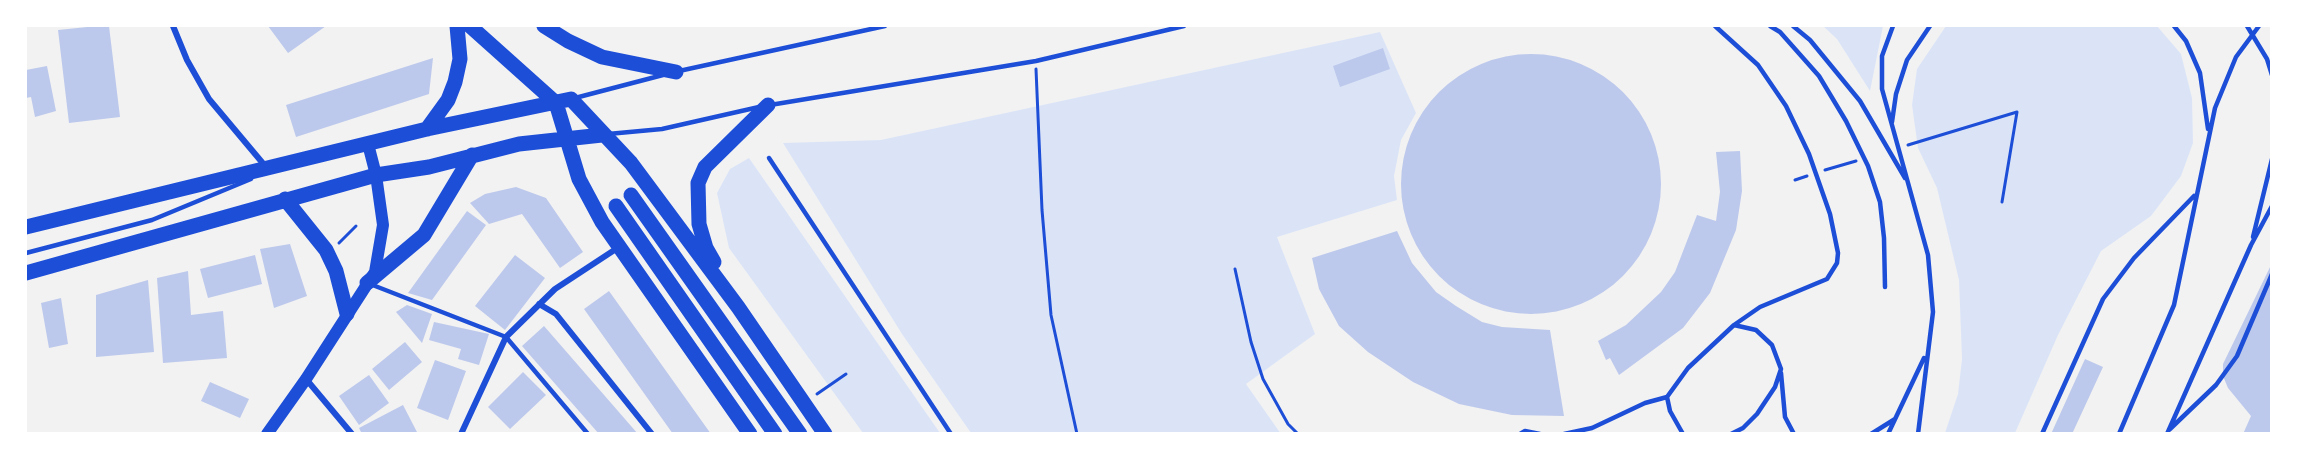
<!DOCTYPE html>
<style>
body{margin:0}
#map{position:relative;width:2297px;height:459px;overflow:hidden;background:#f2f2f2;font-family:"Work Sans",sans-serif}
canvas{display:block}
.frame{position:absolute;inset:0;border:27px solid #fff;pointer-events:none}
</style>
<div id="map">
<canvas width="2297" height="459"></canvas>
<div class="frame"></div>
</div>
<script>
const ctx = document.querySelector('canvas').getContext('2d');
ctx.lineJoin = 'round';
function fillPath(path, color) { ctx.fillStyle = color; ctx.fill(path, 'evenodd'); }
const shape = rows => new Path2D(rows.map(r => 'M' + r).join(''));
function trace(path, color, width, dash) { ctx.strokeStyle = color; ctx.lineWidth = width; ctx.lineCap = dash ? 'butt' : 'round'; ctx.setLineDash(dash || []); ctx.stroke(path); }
fillPath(shape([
 [1823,26,1883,26,1870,91,1837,39],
 [1946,26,2157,26,2181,54,2192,98,2193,143,2181,176,2151,216,2101,251,2058,335,2015,433,1945,433,1958,394,1962,359,1959,280,1937,188,1918,148,1912,105,1917,69],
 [1380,32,1416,113,1401,140,1394,176,1397,200,1277,237,1315,334,1246,384,1281,434,971,433,902,334,783,143,881,140],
 [749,158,940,433,863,433,729,248,717,193,730,169]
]), '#dbe4f7');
fillPath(shape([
 [97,26,109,26,120,117,69,123,58,30],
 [268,26,326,26,288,53],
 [1383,48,1390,69,1340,87,1333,66],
 '1401 184a130 130 0 1 1 260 0a130 130 0 1 1-260 0Z',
 [433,58,429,94,296,137,286,105],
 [47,66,56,111,35,117,31,97,26,98,26,70],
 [1740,151,1742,191,1736,230,1710,293,1683,328,1619,375,1610,358,1606,360,1598,341,1626,325,1661,292,1675,272,1697,215,1716,221,1720,192,1716,152],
 [516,187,546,198,583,252,560,268,522,214,489,224,470,203,485,194],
 [467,211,486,225,432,300,408,293],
 [1397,231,1412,263,1436,292,1456,306,1482,322,1502,327,1550,330,1564,416,1512,415,1459,404,1413,382,1368,352,1339,326,1319,289,1312,258],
 [290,244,307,296,274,308,260,249],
 [255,255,262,284,208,298,200,269],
 [515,255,545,278,505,330,475,306],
 [2272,263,2272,434,2243,434,2251,416,2228,388,2223,376,2223,364],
 [188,271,191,315,223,311,227,358,163,363,157,278],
 [148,280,154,352,96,357,96,295],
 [609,291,711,434,673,434,584,309],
 [61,298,68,344,49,348,41,303],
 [407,305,432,314,422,343,396,312],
 [434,322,489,334,479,365,458,359,461,349,429,340],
 [544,326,638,434,599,434,522,346],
 [405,342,422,362,389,390,372,369],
 [2085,359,2103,367,2072,434,2051,434],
 [435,360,466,371,448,420,417,408],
 [523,372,546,395,510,429,488,407],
 [369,375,389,403,359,425,339,396],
 [210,382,249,399,240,418,201,401],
 [403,405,418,434,362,434,359,428]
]), '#bdc9ec');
trace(shape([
 [1036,69,1042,210,1051,315,1077,434],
 [1908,145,2017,112,2002,202],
 [1825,170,1856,161],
 [1795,180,1807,176],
 [339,243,356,226],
 [1235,269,1251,342,1263,379,1288,424,1298,434],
 [817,394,846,374]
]), '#1d4ed8', 3);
trace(shape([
 [1770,26,1780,32,1819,76,1846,121,1868,166,1880,202,1884,238,1885,287],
 [1793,26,1810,40,1860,101,1905,178],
 [1893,26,1882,56,1882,89,1928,255,1933,312,1918,434],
 [2174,26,2186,41,2200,73,2208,129],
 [2247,26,2267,59,2272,75],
 [679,71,885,26],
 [575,98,663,75],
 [770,105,1036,61,1184,26],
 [1892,122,1896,94,1907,60,1930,26],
 [608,134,662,129,759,107],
 [769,158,951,434],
 [2253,237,2272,159],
 [26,253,152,220,251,179],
 [370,284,506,337,588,434],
 [1781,373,1785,417,1794,434],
 [2170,429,2216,385,2237,356,2272,274],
 [1520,434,1525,431,1540,434],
 [1564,434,1592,428,1645,403,1667,397],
 [1683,434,1670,411,1667,397,1688,368,1734,325,1760,307,1827,279,1837,263,1838,253,1830,214,1809,154,1786,106,1758,65,1715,26],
 [1731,434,1743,428,1757,414,1775,387,1781,369,1772,345,1756,330,1734,325],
 [1871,434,1895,419],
 [1888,434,1924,358],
 [2042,434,2103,299,2134,258,2194,196],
 [2119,434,2174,305,2215,108,2236,57,2259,26],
 [2167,434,2251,245,2272,206]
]), '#1d4ed8', 4.5);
trace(shape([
 [173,26,187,60,209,99,266,167],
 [539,304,556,314,652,434],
 [306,379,352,434],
 [461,434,506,337,555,289,619,247]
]), '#1d4ed8', 6);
trace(shape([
 [267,434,306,379,375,272,383,225,376,175,368,144]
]), '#1d4ed8', 12);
trace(shape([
 [470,26,556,103,579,179,602,222,750,434],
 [544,26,568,41,602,57,676,72],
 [427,129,448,100,455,82,460,59,457,26],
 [631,195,800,434],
 [285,199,326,250,336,271,347,314],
 [616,206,775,434],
 [26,227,427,129,571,99,631,163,738,307,825,434],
 [714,262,706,248,699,224,698,183,705,167,768,105],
 [26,273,376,175,429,167,519,144,602,135],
 [367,283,424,235,472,155]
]), '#1d4ed8', 15);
</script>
